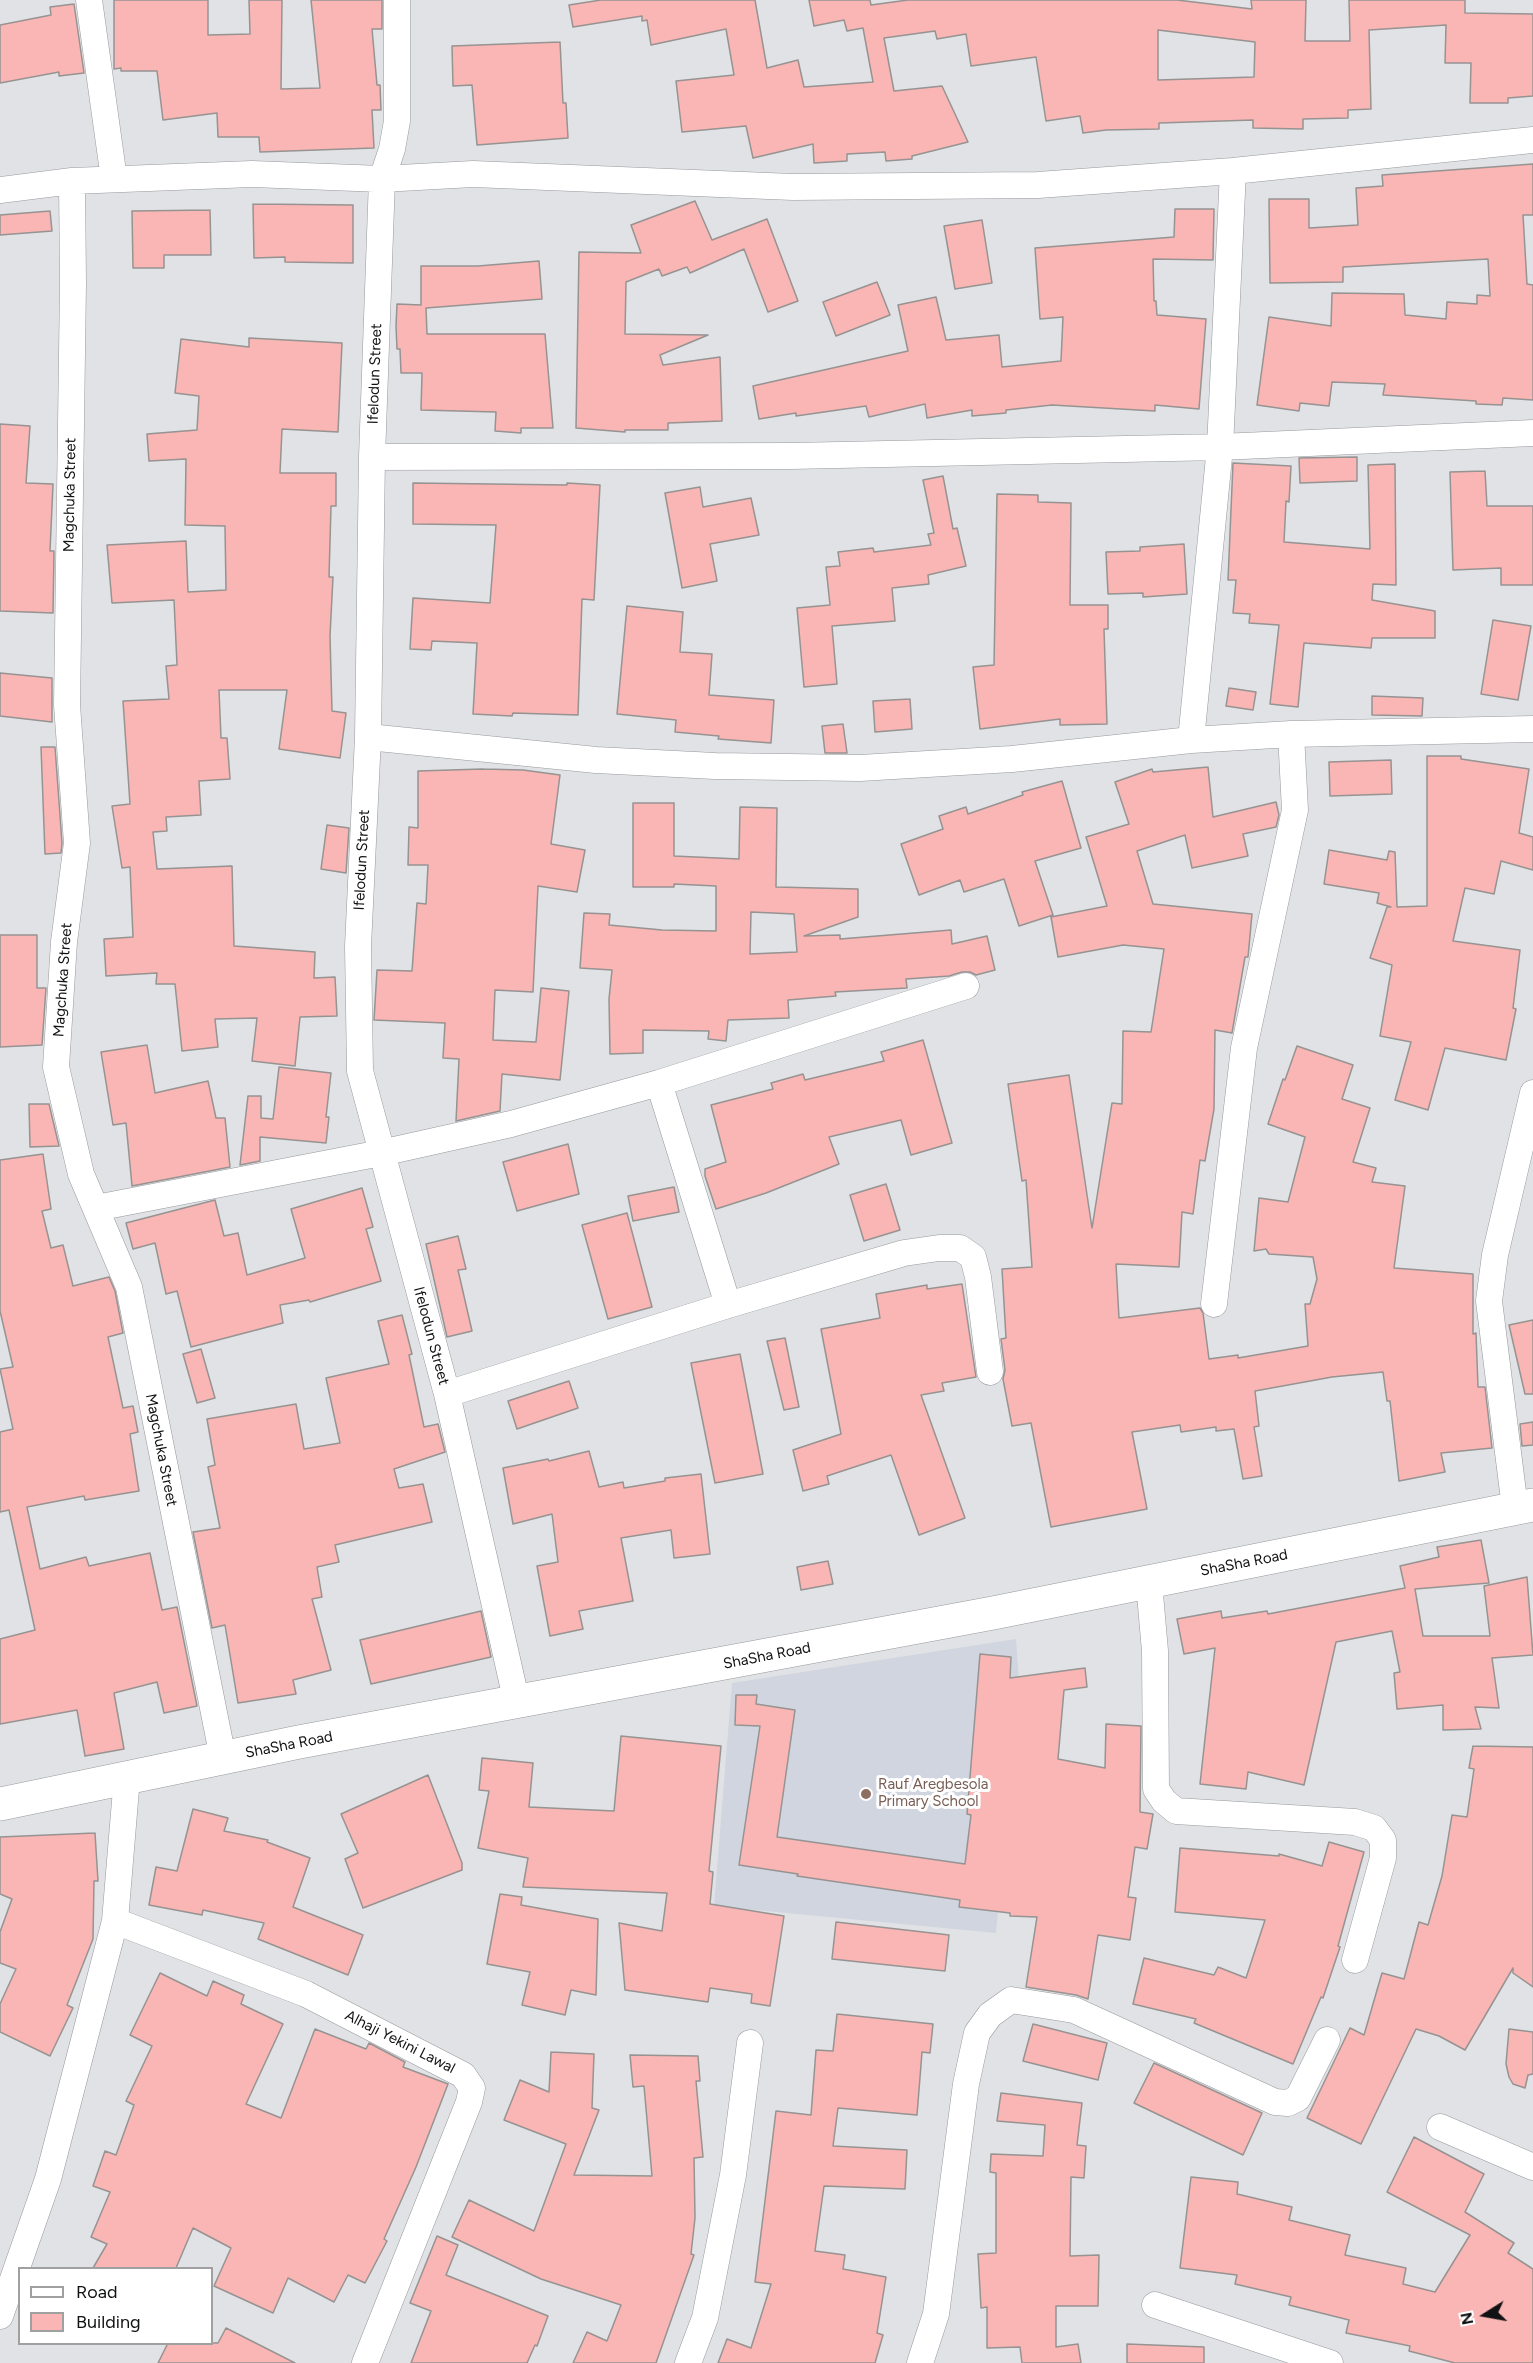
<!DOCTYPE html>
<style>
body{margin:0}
#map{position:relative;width:1533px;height:2363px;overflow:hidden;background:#e0e2e5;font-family:Figtree,sans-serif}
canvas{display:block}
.legend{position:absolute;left:18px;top:2267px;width:195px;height:78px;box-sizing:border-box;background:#fff;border:2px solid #a0a0a1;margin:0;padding:8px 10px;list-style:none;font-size:18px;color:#111213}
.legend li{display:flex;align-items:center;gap:12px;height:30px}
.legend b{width:30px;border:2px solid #a0a0a1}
.north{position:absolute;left:1455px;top:2285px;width:60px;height:60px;-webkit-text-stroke:4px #fff;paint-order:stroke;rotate:259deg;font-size:16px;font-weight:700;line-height:24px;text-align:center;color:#111213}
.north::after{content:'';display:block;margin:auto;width:21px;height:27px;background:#111213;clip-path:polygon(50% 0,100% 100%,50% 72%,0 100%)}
</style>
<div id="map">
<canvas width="1533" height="2363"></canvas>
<ul class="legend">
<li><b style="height:8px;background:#fff"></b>Road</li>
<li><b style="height:16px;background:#fab6b4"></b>Building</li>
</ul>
<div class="north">N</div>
</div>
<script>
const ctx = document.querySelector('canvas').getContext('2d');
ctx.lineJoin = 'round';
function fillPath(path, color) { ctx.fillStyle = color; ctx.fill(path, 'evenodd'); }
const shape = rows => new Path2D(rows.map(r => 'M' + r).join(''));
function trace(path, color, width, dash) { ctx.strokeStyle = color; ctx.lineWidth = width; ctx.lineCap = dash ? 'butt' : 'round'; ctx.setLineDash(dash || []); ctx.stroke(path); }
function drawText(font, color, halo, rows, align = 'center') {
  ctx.font = font + ' Figtree,sans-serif'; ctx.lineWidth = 6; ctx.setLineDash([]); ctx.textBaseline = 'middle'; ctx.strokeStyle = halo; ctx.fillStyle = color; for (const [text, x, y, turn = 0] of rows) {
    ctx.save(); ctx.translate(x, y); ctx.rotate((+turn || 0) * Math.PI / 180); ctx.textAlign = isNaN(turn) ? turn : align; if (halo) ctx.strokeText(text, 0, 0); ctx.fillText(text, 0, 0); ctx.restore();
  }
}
fillPath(shape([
 [1016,1639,1019,1681,996,1933,714,1906,732,1683]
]), '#d0d5df');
const building = shape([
 [114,0,208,0,208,35,250,34,249,0,282,0,281,89,320,88,311,0,382,0,382,29,372,29,377,85,380,85,381,110,372,110,374,148,260,152,259,137,218,137,217,113,163,120,157,71,121,71,121,68,114,69,114,0],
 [601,0,755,0,767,68,798,60,804,87,873,82,863,28,847,31,844,20,814,26,809,0,870,0,871,5,908,0,1177,0,1252,9,1251,0,1306,0,1305,41,1350,41,1349,0,1465,0,1465,13,1533,14,1533,96,1508,98,1508,103,1470,103,1471,63,1445,63,1446,25,1369,30,1371,109,1348,110,1348,118,1303,119,1303,129,1253,128,1253,120,1159,123,1159,129,1106,130,1083,133,1080,116,1046,121,1036,57,971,66,966,34,937,39,935,31,884,38,894,91,942,86,968,142,912,156,912,159,886,161,885,152,847,154,847,161,814,163,813,144,753,158,746,126,682,132,676,81,734,75,726,29,651,45,647,20,642,21,642,16,573,27,569,5,601,0],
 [1158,30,1255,42,1254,77,1158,80,1158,30],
 [74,4,84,73,59,76,59,72,0,83,0,25,51,15,50,7,74,4],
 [560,42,563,103,566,103,568,138,477,145,472,85,453,86,452,46,560,42],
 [1533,164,1533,215,1523,215,1527,284,1533,285,1533,400,1503,398,1502,405,1476,404,1476,401,1383,395,1385,384,1332,382,1329,406,1300,403,1299,411,1257,405,1269,317,1331,326,1332,293,1404,294,1405,315,1446,319,1447,302,1477,304,1477,295,1490,296,1488,259,1343,267,1343,282,1270,283,1269,199,1309,199,1309,228,1358,225,1356,188,1383,186,1382,175,1533,164],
 [695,201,712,240,767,219,798,301,768,312,744,249,690,273,687,267,662,276,659,269,626,282,625,334,708,335,660,355,663,365,720,357,722,421,668,423,668,430,625,430,625,432,576,428,579,252,641,253,631,225,695,201],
 [253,204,353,205,353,263,285,262,285,257,254,258,253,204],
 [1175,209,1214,209,1213,260,1153,259,1154,301,1156,301,1157,315,1206,319,1199,409,1155,405,1155,411,1052,405,1006,410,1006,413,972,416,972,410,927,418,925,404,869,417,866,406,796,416,796,413,759,419,753,386,908,351,898,305,936,297,946,340,999,335,1002,367,1061,361,1063,317,1040,319,1035,248,1174,237,1175,209],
 [210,210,211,255,164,255,164,268,133,268,132,211,210,210],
 [50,211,52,231,0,235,0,215,50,211],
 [982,220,992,283,955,289,944,226,982,220],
 [539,261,542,299,426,308,427,334,545,334,553,428,521,428,521,433,495,431,496,412,421,410,422,373,401,373,400,349,397,349,396,326,397,304,421,305,421,266,478,266,539,261],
 [877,282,890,315,836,336,823,302,877,282],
 [249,338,342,343,338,432,282,429,280,473,336,473,336,506,331,506,329,577,333,577,330,636,332,711,346,713,340,758,279,749,287,690,219,690,221,738,227,738,230,779,199,781,201,815,166,817,167,831,153,832,157,869,232,866,234,946,315,952,314,978,335,977,337,1016,300,1017,295,1066,252,1061,257,1018,215,1019,218,1047,182,1051,175,984,156,984,157,973,106,976,104,939,133,937,130,867,122,868,112,806,130,804,123,701,169,699,166,666,177,665,174,600,112,603,107,545,186,541,188,592,226,590,225,526,185,525,186,459,149,461,147,434,197,430,199,396,175,393,181,339,249,347,249,338],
 [0,424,30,426,26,483,53,484,50,551,54,551,53,613,0,611,0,424],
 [1357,457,1357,481,1300,483,1299,458,1357,457],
 [1233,463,1291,466,1289,502,1286,501,1284,542,1370,549,1368,465,1395,464,1396,585,1373,584,1372,600,1435,611,1435,638,1372,638,1371,648,1304,643,1298,707,1270,704,1279,625,1249,623,1250,614,1233,613,1236,580,1228,580,1233,463],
 [1485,471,1487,506,1533,506,1533,585,1501,585,1501,568,1453,570,1450,472,1485,471],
 [943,476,953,529,957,528,966,566,928,575,929,584,892,588,895,621,832,626,837,684,804,687,797,608,830,605,826,567,840,566,838,552,873,548,874,552,931,545,928,534,934,533,923,480,943,476],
 [413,483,567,485,567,483,600,485,594,600,582,599,578,715,513,713,512,716,473,714,477,643,432,641,431,650,410,649,413,598,490,603,496,525,413,524,413,483],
 [700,487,703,507,751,498,759,535,710,544,717,581,682,588,665,493,700,487],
 [997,494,1038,495,1038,502,1071,503,1070,605,1108,605,1108,629,1104,629,1107,724,1060,725,1060,719,980,729,973,667,994,665,997,494],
 [1184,544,1187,594,1143,597,1143,593,1108,594,1106,552,1140,551,1140,547,1184,544],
 [627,606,683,612,680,652,712,654,709,695,774,700,771,743,718,739,719,736,675,732,676,720,617,714,627,606],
 [1493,620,1531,626,1518,700,1481,694,1493,620],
 [0,673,52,678,52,722,0,716,0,673],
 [1229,688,1256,692,1253,710,1226,706,1229,688],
 [1372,696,1423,698,1422,716,1372,715,1372,696],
 [910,699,912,729,875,732,873,701,910,699],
 [843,724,847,753,825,753,822,726,843,724],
 [41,747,55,747,62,843,61,853,45,854,41,747],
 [1427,756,1461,756,1461,759,1529,769,1519,833,1533,837,1533,870,1501,861,1494,894,1465,888,1453,941,1520,950,1513,1008,1516,1009,1506,1060,1445,1048,1428,1110,1395,1100,1411,1042,1380,1036,1392,965,1370,958,1387,907,1391,907,1377,903,1379,893,1324,884,1329,850,1387,860,1389,851,1395,852,1397,907,1427,906,1427,756],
 [1391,760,1392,794,1330,796,1329,762,1391,760],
 [1208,767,1213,817,1276,802,1279,815,1276,827,1243,834,1248,856,1192,868,1185,835,1137,851,1153,904,1252,914,1248,957,1245,957,1232,1033,1215,1030,1214,1109,1205,1161,1200,1160,1193,1214,1182,1212,1179,1267,1116,1264,1119,1318,1200,1308,1203,1313,1209,1359,1238,1355,1238,1358,1308,1346,1305,1304,1310,1304,1317,1279,1313,1257,1269,1254,1266,1249,1254,1251,1259,1198,1288,1202,1305,1137,1268,1124,1283,1079,1285,1080,1297,1046,1353,1065,1342,1099,1370,1108,1353,1162,1376,1168,1372,1182,1405,1186,1394,1268,1473,1274,1473,1334,1476,1333,1478,1387,1485,1387,1492,1448,1441,1453,1445,1472,1399,1481,1390,1401,1387,1401,1383,1372,1332,1377,1255,1391,1259,1426,1254,1427,1262,1476,1243,1479,1234,1429,1216,1431,1216,1427,1181,1432,1180,1425,1132,1432,1147,1509,1051,1527,1031,1423,1012,1426,1003,1379,1005,1370,1001,1339,1006,1338,1002,1269,1032,1267,1026,1180,1022,1181,1008,1084,1069,1075,1092,1228,1112,1103,1122,1104,1123,1031,1151,1032,1164,949,1123,945,1058,957,1051,917,1107,906,1086,837,1129,824,1115,782,1152,769,1153,772,1208,767],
 [483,769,523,770,560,775,551,844,585,850,577,892,538,886,533,992,495,990,493,1040,536,1042,541,988,569,991,560,1080,502,1074,500,1111,456,1121,459,1059,443,1058,445,1023,374,1020,377,970,412,971,417,903,426,904,428,865,408,865,409,827,418,828,418,771,483,769],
 [1062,781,1081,848,1035,861,1053,915,1019,926,1004,879,964,892,960,880,919,895,901,844,943,829,939,816,966,807,968,814,1023,795,1022,792,1062,781],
 [633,803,674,803,674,856,739,859,740,807,777,808,776,887,858,889,858,917,804,936,840,935,840,939,951,930,952,944,987,936,995,970,976,975,970,972,962,972,949,976,906,979,907,988,835,992,836,996,788,1000,789,1018,728,1020,726,1041,708,1039,709,1031,643,1030,643,1053,610,1054,609,999,612,970,580,968,584,913,610,914,609,925,662,930,716,931,716,886,674,884,674,887,633,887,633,803],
 [751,912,794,914,797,952,750,954,751,912],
 [327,825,349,828,346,873,321,869,327,825],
 [0,935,37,935,37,988,46,988,42,1045,0,1047,0,935],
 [923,1040,952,1143,911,1155,901,1120,829,1137,839,1164,766,1193,716,1209,705,1176,705,1169,726,1162,711,1105,773,1089,771,1083,803,1074,805,1080,884,1061,881,1052,923,1040],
 [147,1045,155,1093,208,1081,216,1118,225,1118,230,1167,132,1186,126,1123,113,1125,101,1052,147,1045],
 [279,1067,331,1073,326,1117,329,1117,326,1143,260,1137,260,1161,240,1165,248,1096,261,1096,261,1118,273,1119,279,1067],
 [29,1104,49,1104,59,1146,30,1147,29,1104],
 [568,1144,579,1194,517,1211,503,1162,568,1144],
 [43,1154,51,1209,42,1211,51,1248,63,1245,73,1286,109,1277,115,1291,123,1333,108,1337,123,1408,133,1406,138,1432,130,1434,139,1491,85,1500,84,1496,27,1507,40,1569,86,1557,89,1566,150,1553,162,1610,177,1607,197,1706,164,1713,157,1682,114,1693,124,1749,85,1756,77,1710,0,1724,0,1639,35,1630,9,1510,0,1512,0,1432,13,1429,0,1369,13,1367,0,1311,0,1160,43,1154],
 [886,1184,900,1230,864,1241,850,1195,886,1184],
 [674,1187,679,1212,633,1221,628,1196,674,1187],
 [362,1188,373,1227,366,1229,381,1281,310,1302,309,1300,280,1305,283,1323,191,1347,177,1291,166,1294,155,1243,133,1249,126,1223,215,1200,224,1236,238,1233,247,1275,305,1258,291,1209,362,1188],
 [627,1213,652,1307,608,1319,582,1225,627,1213],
 [458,1236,466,1269,458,1270,472,1331,447,1337,426,1244,458,1236],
 [962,1284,976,1377,942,1383,944,1391,921,1395,965,1518,919,1535,891,1455,827,1476,829,1484,803,1491,793,1450,841,1434,821,1329,880,1318,876,1294,927,1285,927,1289,962,1284],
 [402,1315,412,1354,409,1355,424,1427,438,1424,445,1452,394,1469,399,1488,423,1484,432,1522,335,1545,339,1562,317,1567,322,1597,312,1599,331,1670,293,1680,296,1694,238,1703,225,1625,212,1628,193,1532,220,1528,208,1467,215,1465,207,1419,296,1404,304,1449,340,1443,326,1378,389,1364,378,1321,402,1315],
 [1533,1320,1533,1394,1525,1394,1509,1325,1533,1320],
 [785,1338,799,1407,784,1410,767,1341,785,1338],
 [201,1349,215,1398,197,1403,183,1354,201,1349],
 [740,1354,763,1474,715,1483,691,1363,740,1354],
 [569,1381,578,1408,517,1429,508,1401,569,1381],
 [1533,1422,1533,1445,1522,1446,1520,1424,1533,1422],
 [589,1451,599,1487,623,1482,624,1488,665,1481,665,1478,701,1474,710,1554,674,1558,671,1530,621,1538,633,1601,579,1611,583,1629,550,1636,537,1566,558,1562,552,1514,513,1524,503,1468,548,1459,549,1461,589,1451],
 [1481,1540,1489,1583,1415,1589,1423,1636,1490,1636,1484,1586,1527,1577,1533,1655,1492,1658,1499,1708,1475,1707,1481,1729,1443,1730,1443,1705,1397,1709,1394,1673,1400,1672,1392,1631,1336,1642,1304,1785,1248,1772,1246,1789,1200,1784,1215,1648,1184,1654,1177,1619,1221,1611,1222,1618,1267,1611,1268,1614,1405,1588,1400,1566,1439,1557,1437,1547,1481,1540],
 [828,1561,833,1584,801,1590,797,1567,828,1561],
 [481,1611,491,1657,371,1684,360,1640,481,1611],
 [980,1654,1011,1657,1010,1678,1085,1668,1087,1687,1064,1690,1058,1759,1105,1768,1106,1724,1141,1726,1140,1812,1153,1814,1147,1849,1135,1847,1128,1897,1136,1898,1130,1940,1098,1935,1088,1999,1076,1995,1026,1987,1037,1917,1010,1916,1010,1913,959,1907,960,1900,797,1876,798,1874,739,1865,760,1726,735,1725,736,1695,757,1695,756,1704,795,1710,777,1837,965,1864,971,1815,967,1814,980,1654],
 [621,1736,721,1746,709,1871,713,1872,710,1904,784,1916,770,2006,751,2003,752,1994,710,1988,708,2002,625,1990,619,1923,662,1931,667,1893,523,1887,528,1858,478,1848,489,1791,479,1790,482,1758,533,1763,529,1807,614,1811,621,1736],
 [1473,1746,1533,1747,1533,1987,1513,1973,1513,1968,1465,2050,1439,2036,1416,2029,1361,2144,1307,2118,1350,2028,1364,2035,1382,1973,1404,1979,1419,1922,1428,1925,1442,1876,1452,1815,1467,1817,1474,1769,1469,1768,1473,1746],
 [428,1775,462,1863,462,1870,363,1908,345,1859,358,1853,341,1814,428,1775],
 [193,1809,228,1818,224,1831,268,1840,267,1842,310,1858,293,1907,363,1935,348,1975,258,1939,264,1923,203,1910,202,1915,149,1905,156,1867,177,1871,193,1809],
 [95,1833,98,1881,94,1881,93,1939,67,2005,73,2008,50,2056,0,2032,0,2004,16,1969,0,1963,0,1932,12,1899,0,1894,0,1837,95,1833],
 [1329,1842,1364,1852,1338,1946,1340,1947,1323,1998,1321,1997,1293,2064,1194,2023,1196,2019,1133,2004,1144,1958,1214,1975,1218,1967,1246,1978,1265,1920,1175,1912,1180,1848,1279,1856,1279,1854,1322,1866,1329,1842],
 [500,1894,522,1897,521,1905,598,1919,596,1995,571,1990,565,2015,522,2005,530,1972,487,1964,500,1894],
 [836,1922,949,1935,945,1971,832,1959,836,1922],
 [160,1973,207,1996,213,1981,244,1995,241,2004,283,2024,246,2104,281,2118,315,2029,366,2049,369,2043,405,2062,403,2067,448,2084,416,2167,384,2239,387,2241,365,2283,348,2275,334,2302,288,2278,273,2313,214,2286,231,2248,193,2228,176,2268,93,2268,107,2244,91,2237,110,2192,93,2186,105,2151,116,2155,134,2105,126,2101,152,2046,130,2035,160,1973],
 [837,2014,933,2024,930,2053,922,2052,917,2115,838,2108,833,2146,907,2150,905,2189,824,2186,815,2251,845,2255,843,2269,886,2277,877,2333,883,2335,875,2363,718,2363,727,2339,751,2348,771,2284,755,2282,776,2111,811,2115,816,2050,833,2051,837,2014],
 [1033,2024,1107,2043,1098,2080,1023,2061,1033,2024],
 [1509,2029,1533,2032,1533,2074,1528,2075,1525,2088,1513,2084,1509,2077,1506,2064,1509,2029],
 [551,2052,594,2054,592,2108,599,2110,574,2175,652,2176,644,2086,633,2087,630,2055,698,2056,700,2081,696,2081,703,2157,694,2158,695,2218,691,2254,694,2255,656,2363,573,2363,587,2332,607,2341,621,2305,541,2279,452,2237,469,2200,534,2231,566,2144,504,2120,520,2080,549,2092,551,2052],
 [1154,2063,1262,2113,1243,2155,1134,2103,1154,2063],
 [1001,2093,1082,2103,1077,2145,1086,2146,1084,2178,1071,2177,1070,2256,1099,2255,1098,2306,1056,2306,1056,2347,1078,2344,1081,2363,1022,2363,1020,2347,987,2348,987,2307,981,2308,978,2254,996,2253,996,2173,990,2172,991,2154,1043,2156,1045,2125,997,2121,1001,2093],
 [1414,2137,1484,2174,1465,2212,1514,2243,1508,2253,1533,2269,1533,2363,1455,2363,1409,2351,1410,2346,1346,2333,1349,2320,1289,2305,1291,2297,1235,2284,1237,2275,1180,2268,1191,2177,1238,2182,1237,2194,1292,2207,1289,2220,1350,2235,1345,2255,1406,2268,1403,2284,1435,2292,1470,2235,1387,2192,1414,2137],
 [437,2236,458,2245,446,2275,548,2316,537,2346,535,2345,527,2363,411,2363,431,2311,410,2303,437,2236],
 [226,2328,295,2363,158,2363,168,2343,218,2343,226,2328],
 [1127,2344,1204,2347,1204,2363,1127,2363,1127,2344]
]);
fillPath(building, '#fab6b4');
trace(building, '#969392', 1.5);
const street = shape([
 [89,0,114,179],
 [397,0,397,121,392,149,382,179,372,457,368,737,358,946,360,1071,447,1394,517,1703],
 [72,181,73,283,67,705,77,843,64,942,56,1067,81,1174,129,1287,223,1758],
 [0,190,72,181,252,174,382,179,473,174,793,187,1038,185,1233,171,1533,140],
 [372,457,791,456,1220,447,1533,433],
 [368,737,596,760,715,766,860,768,1012,759,1191,740,1291,734,1533,729],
 [1191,740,1220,447,1233,171],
 [659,1083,728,1305],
 [96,1208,381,1153,511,1124,659,1083,966,986],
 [1214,1304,1244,1048,1295,810,1291,734],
 [447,1394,728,1305,904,1253,939,1248,960,1248,973,1257,978,1277,990,1372],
 [1515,1508,1489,1301,1495,1255,1533,1093],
 [1149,1583,1155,1651,1156,1789,1164,1801,1176,1811,1355,1822,1374,1828,1383,1840,1383,1858,1355,1960],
 [115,1921,306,1994,463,2075,472,2088,469,2102,365,2363],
 [1440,2127,1533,2167],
 [1155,2305,1330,2363],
 [0,2316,48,2179,115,1921,127,1777],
 [688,2363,705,2318,733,2175,750,2043],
 [920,2363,936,2314,966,2084,977,2033,990,2015,1011,2000,1074,2010,1275,2102,1288,2103,1298,2098,1327,2040]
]);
const secondary = shape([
 [0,1804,299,1742,993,1613,1533,1505]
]);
trace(street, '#97999c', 27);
trace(secondary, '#97999c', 34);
trace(street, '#fff', 26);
trace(secondary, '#fff', 33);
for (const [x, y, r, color] of [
 [866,1794,6,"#8d6e63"]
]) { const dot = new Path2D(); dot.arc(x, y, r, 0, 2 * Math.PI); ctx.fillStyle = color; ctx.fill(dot); trace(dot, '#fff', 2); }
drawText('15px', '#111213', '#fff', [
 ["Ifelodun Street",375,374,-88],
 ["Magchuka Street",70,495,-89],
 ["Ifelodun Street",362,860,-87],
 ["Magchuka Street",63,980,-86],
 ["Ifelodun Street",431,1336,75],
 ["Magchuka Street",161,1450,79],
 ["ShaSha Road",1244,1563,-11],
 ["ShaSha Road",767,1656,-11],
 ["ShaSha Road",289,1745,-11],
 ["Alhaji Yekini Lawal",400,2042,27]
]);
drawText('15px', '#785e54', '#fff', [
 ["Rauf Aregbesola",878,1785],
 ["Primary School",878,1802]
], 'left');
</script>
